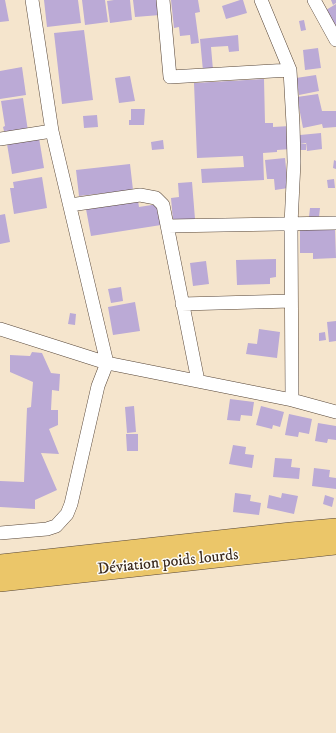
<!DOCTYPE html>
<meta charset="utf-8">
<style>
body{margin:0}
canvas{display:block;background:#f5e5cd}
</style>
<canvas width="336" height="733"></canvas>
<script>
const ctx = document.querySelector('canvas').getContext('2d');
ctx.lineJoin = 'round';
function fillPath(path, color) { ctx.fillStyle = color; ctx.fill(path, 'evenodd'); }
const shape = rows => new Path2D(rows.map(r => 'M' + r).join(''));
function trace(path, color, width, dash) { ctx.strokeStyle = color; ctx.lineWidth = width; ctx.lineCap = dash ? 'butt' : 'round'; ctx.setLineDash(dash || []); ctx.stroke(path); }
function drawText(font, color, halo, rows, align = 'center') {
  ctx.font = font + ' "IM FELL DW Pica",serif'; ctx.lineWidth = 3; ctx.setLineDash([]); ctx.textBaseline = 'middle'; ctx.strokeStyle = halo; ctx.fillStyle = color; for (const [text, x, y, turn = 0] of rows) {
    ctx.save(); ctx.translate(x, y); ctx.rotate((+turn || 0) * Math.PI / 180); ctx.textAlign = isNaN(turn) ? turn : align; if (halo) ctx.strokeText(text, 0, 0); ctx.fillText(text, 0, 0); ctx.restore();
  }
}
fillPath(shape([
 [0,0,5,0,9,21,0,22],
 [44,0,78,0,81,23,47,27],
 [82,0,105,0,108,22,85,25],
 [114,0,130,0,132,20,110,23,107,1],
 [133,0,159,0,160,15,135,17],
 [171,0,198,0,200,12,195,13,199,43,191,44,190,35,180,36,179,27,174,28],
 [240,0,243,0,247,13,226,19,222,6],
 [331,0,336,0,336,3,333,5],
 [336,4,336,26,326,10],
 [304,20,306,30,301,31,299,21],
 [84,30,93,100,62,104,54,33],
 [238,35,239,51,229,52,228,46,211,47,213,70,203,71,200,39],
 [318,48,321,68,305,70,303,50],
 [22,67,26,95,0,99,0,71],
 [316,75,319,91,299,95,296,78],
 [130,76,135,101,119,103,115,78],
 [264,79,265,123,273,123,273,127,290,126,291,149,277,150,277,152,263,153,264,180,202,183,201,169,244,167,243,156,197,158,194,83],
 [318,94,322,111,336,111,336,127,323,128,322,124,303,128,297,97],
 [23,98,28,131,5,135,3,127,5,126,1,101],
 [131,109,145,109,144,125,129,125,129,120,131,120],
 [97,115,98,127,84,128,83,116],
 [321,133,322,149,307,151,306,142,306,143,300,144,300,135],
 [39,138,44,168,12,174,7,144],
 [163,140,164,149,152,150,151,142],
 [300,144,306,144,306,150,300,150],
 [285,158,288,188,275,190,274,179,267,179,265,160],
 [334,160,336,161,336,169,333,168],
 [130,164,133,190,79,196,76,170],
 [42,177,47,208,14,214,10,188,14,188,13,182],
 [334,179,335,188,328,188,327,180],
 [192,182,195,219,173,221,171,198,179,197,178,183],
 [138,201,139,207,158,204,161,225,91,236,86,209],
 [310,208,320,208,319,217,309,217],
 [5,214,10,242,0,244,0,215],
 [335,229,336,258,313,259,313,253,300,253,300,230],
 [276,259,276,277,270,278,270,284,237,285,236,260],
 [206,261,209,284,193,286,190,263],
 [121,287,123,301,111,303,108,289],
 [135,302,140,331,113,335,108,307],
 [70,313,76,314,75,325,68,324],
 [336,321,336,341,329,342,327,322],
 [259,329,280,332,277,358,246,354,248,343,257,344],
 [325,332,326,340,319,341,319,333],
 [32,352,42,353,51,373,60,374,59,391,52,390,51,410,58,410,58,425,49,429,59,454,41,453,57,490,35,500,35,509,0,507,0,481,24,482,27,408,31,407,33,382,10,372,10,355,30,356],
 [230,399,254,402,252,416,241,415,240,421,227,420],
 [134,406,136,432,127,433,125,407],
 [261,406,284,412,280,427,273,425,272,429,256,425],
 [289,414,312,419,309,434,299,432,298,437,285,435],
 [318,423,336,426,336,440,328,439,327,443,315,441],
 [126,434,138,434,138,451,127,451],
 [233,445,246,447,245,454,254,455,252,468,229,464],
 [275,458,292,459,291,467,300,468,299,479,273,477],
 [314,468,330,470,329,477,336,478,336,489,312,486],
 [235,493,251,495,250,501,261,503,259,515,233,512],
 [282,493,298,496,294,514,267,508,269,495,281,498],
 [325,495,334,498,332,507,323,504]
]), '#bbaad6');
const street = shape([
 [163,0,170,77,290,70],
 [261,0,290,70,293,124,294,162,291,224,292,400],
 [314,0,336,40],
 [0,139,52,131],
 [70,205,140,195,156,198,163,205,198,381],
 [168,226,336,223],
 [182,304,291,301],
 [0,329,107,363,292,400,336,412],
 [0,533,47,529,56,526,67,514,71,504,98,386,107,363,52,131,32,0]
]);
const primary = shape([
 [0,565,291,533,336,529],
 [0,581,336,544]
]);
trace(street, '#574638', 14);
trace(primary, '#574638', 22);
trace(street, '#fff', 13);
trace(primary, '#ebc669', 21);
drawText('16px', '#3b2a1e', '#fdfcf7', [
 ["Déviation poids lourds",168,563,-6]
]);
</script>
